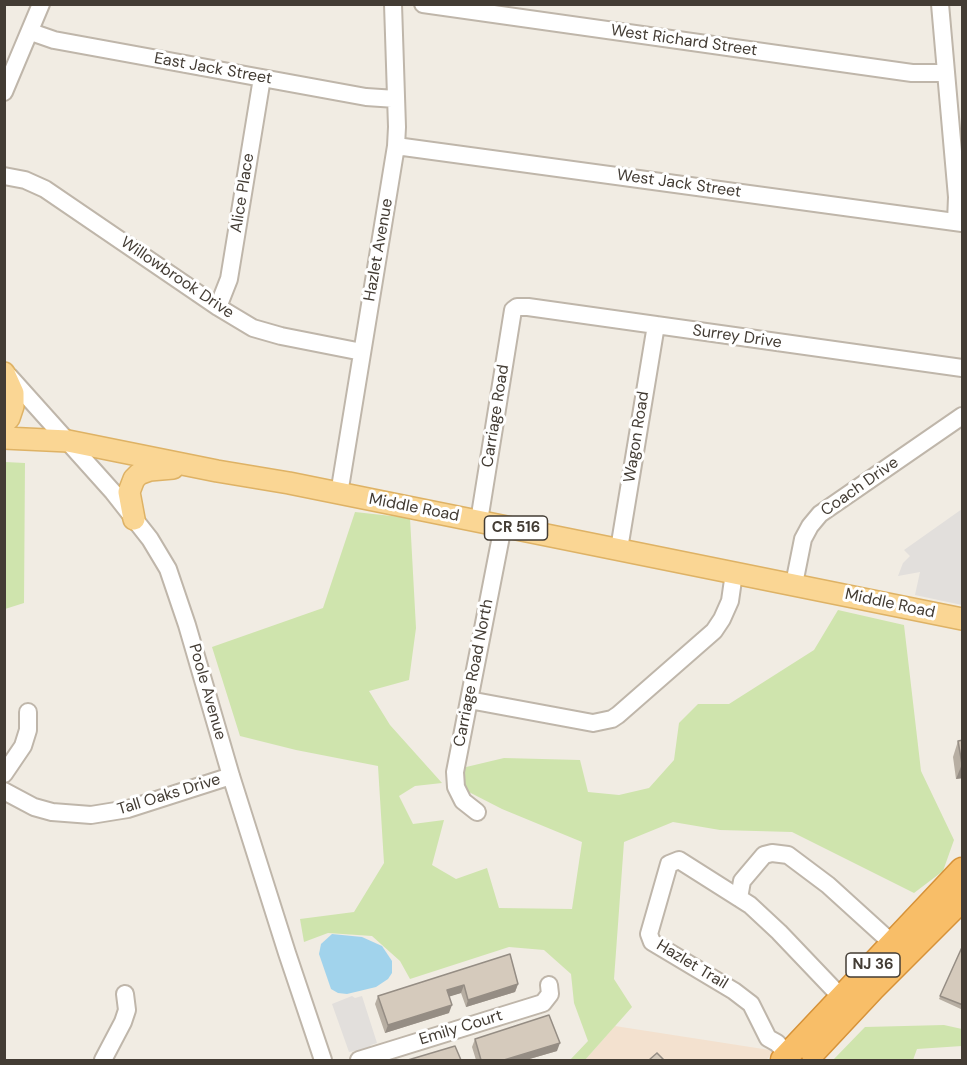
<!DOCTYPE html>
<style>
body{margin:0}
#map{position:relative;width:967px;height:1065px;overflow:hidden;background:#f1ece3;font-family:"DM Sans",sans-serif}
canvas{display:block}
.frame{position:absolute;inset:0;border:6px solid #433c34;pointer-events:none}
</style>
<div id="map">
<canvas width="967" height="1065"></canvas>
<div class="frame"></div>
</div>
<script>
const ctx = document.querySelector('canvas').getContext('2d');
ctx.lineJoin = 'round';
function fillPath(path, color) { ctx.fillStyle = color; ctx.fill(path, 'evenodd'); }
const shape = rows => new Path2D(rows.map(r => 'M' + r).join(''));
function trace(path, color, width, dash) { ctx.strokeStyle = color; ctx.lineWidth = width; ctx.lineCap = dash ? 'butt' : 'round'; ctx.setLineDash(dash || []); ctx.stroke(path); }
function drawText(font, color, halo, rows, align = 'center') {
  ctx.font = font + ' "DM Sans",sans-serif'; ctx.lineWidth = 6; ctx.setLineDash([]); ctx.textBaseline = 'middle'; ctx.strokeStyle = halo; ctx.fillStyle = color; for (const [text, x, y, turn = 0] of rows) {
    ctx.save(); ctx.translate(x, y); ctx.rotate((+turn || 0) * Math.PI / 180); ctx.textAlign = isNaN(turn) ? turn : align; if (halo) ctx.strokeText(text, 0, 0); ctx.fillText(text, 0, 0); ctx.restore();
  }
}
fillPath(shape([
 [615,1026,776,1051,766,1060,585,1060]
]), '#f3e1cf');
fillPath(shape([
 [5,462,25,463,24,603,5,609],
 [355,512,410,518,416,628,409,680,369,691,390,725,442,783,415,786,399,796,413,824,444,820,432,865,456,879,487,868,499,908,572,909,582,842,502,809,463,789,462,768,504,758,580,760,588,792,619,795,649,788,674,760,679,723,698,704,729,704,814,650,838,610,904,625,921,771,954,840,943,871,914,893,792,832,720,830,673,822,624,842,614,979,632,1007,585,1060,570,1060,588,1041,574,1003,571,974,544,950,509,947,410,979,400,961,372,936,328,933,304,942,300,919,354,912,384,863,378,766,296,750,240,736,212,647,323,608],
 [944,1025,962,1029,962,1046,917,1049,913,1060,833,1060,865,1027]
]), '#cfe4ad');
fillPath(shape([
 [962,509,962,605,915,595,920,572,898,576,903,563,910,556,904,550],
 [352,996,355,998,362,996,377,1043,371,1045,369,1048,358,1052,355,1051,349,1052,332,1004]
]), '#e2dfdc');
fillPath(shape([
 [332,934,362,937,382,946,392,961,392,973,388,979,376,987,347,994,338,993,331,989,319,954,321,944]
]), '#a1d3ec');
const minor = shape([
 [423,4,912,73,946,73],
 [940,4,957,197,956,222],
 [31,32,54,40,366,97,396,99],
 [4,92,41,4],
 [396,146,962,223],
 [4,176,25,180,45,189,218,307,253,328,281,336,362,352],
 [218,307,229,279,262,78],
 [9,376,113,492,150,539,168,569,187,625,231,776,287,953,323,1060],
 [339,494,396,146,397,127,393,4],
 [479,521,513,310,517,307,528,307,962,368],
 [619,549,656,325],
 [794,584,803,539,810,526,820,514,962,416],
 [469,700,593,723,612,719,618,715,714,631,722,619,730,601,734,573],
 [4,774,23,746,28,730,28,712],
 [4,791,34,807,52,812,91,815,128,809,231,776],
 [477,812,463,801,456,787,455,772,503,526],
 [739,898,742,881,764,855,772,853,788,855,828,885,893,944],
 [788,1055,777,1043,768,1038,751,1004,734,991,652,942,649,934,669,864,679,860,750,905,779,932,841,997],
 [103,1060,123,1022,127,1010,125,994],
 [359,1060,543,1003,550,994,549,985]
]);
const major = shape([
 [4,373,13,393,13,406,9,418,4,423],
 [4,438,68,441,217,471,289,483,962,619],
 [134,519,129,492,134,479,139,474,150,470,173,468]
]);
const highway = shape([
 [813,1052,872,989,962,899],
 [783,1060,962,870]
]);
trace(minor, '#bfb6aa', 20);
trace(major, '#deb265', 24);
trace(highway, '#d69238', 27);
trace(minor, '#fff', 16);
trace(major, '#fad694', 21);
trace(highway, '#f8be68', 24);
fillPath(shape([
 [963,740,963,778,956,779,953,757,958,741],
 [963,945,963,1010,939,999],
 [510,954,518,984,515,992,466,1007,461,993,449,996,449,1013,385,1033,375,1004,378,996],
 [475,1039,557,1051,526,1060,476,1060,472,1047]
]), '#b7aea2');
fillPath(shape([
 [962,764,963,764,963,778,956,779],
 [518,984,515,992,466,1007,468,1000],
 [464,985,461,993,445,998,447,990],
 [452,1005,449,1013,385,1033,388,1025],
 [560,1043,557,1051,526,1060,504,1060]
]), '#958d84');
const building = shape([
 [963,740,963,764,962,764,958,741,963,740],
 [963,945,963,1005,940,996,963,945],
 [510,954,518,984,468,1000,464,985,447,990,452,1005,388,1025,378,996,510,954],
 [549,1015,560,1043,504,1060,481,1060,475,1039,549,1015],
 [455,1046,461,1060,408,1060,455,1046],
 [657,1053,664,1060,649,1060,657,1053]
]);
fillPath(building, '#d5cabc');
trace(building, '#958d84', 1.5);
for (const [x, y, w] of [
 [516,528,63],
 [873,965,54]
]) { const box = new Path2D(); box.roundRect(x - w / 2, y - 12, w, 24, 4.5); ctx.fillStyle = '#fff'; ctx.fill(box); trace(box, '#433c34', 1.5); }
drawText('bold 15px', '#433c34', null, [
 ["CR 516",516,528],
 ["NJ 36",873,965]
]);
drawText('16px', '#433c34', '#fff', [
 ["West Richard Street",684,41,8],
 ["East Jack Street",213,69,10],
 ["West Jack Street",679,184,8],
 ["Alice Place",243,193,-81],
 ["Hazlet Avenue",379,250,-80],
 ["Willowbrook Drive",177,278,34],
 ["Surrey Drive",737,337,8],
 ["Carriage Road",496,416,-81],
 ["Wagon Road",637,437,-81],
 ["Coach Drive",860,487,-35],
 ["Middle Road",414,508,11],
 ["Middle Road",890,604,12],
 ["Carriage Road North",474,673,-79],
 ["Poole Avenue",207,692,74],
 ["Tall Oaks Drive",169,795,-17],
 ["Hazlet Trail",692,965,31],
 ["Emily Court",461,1028,-17]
]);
</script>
